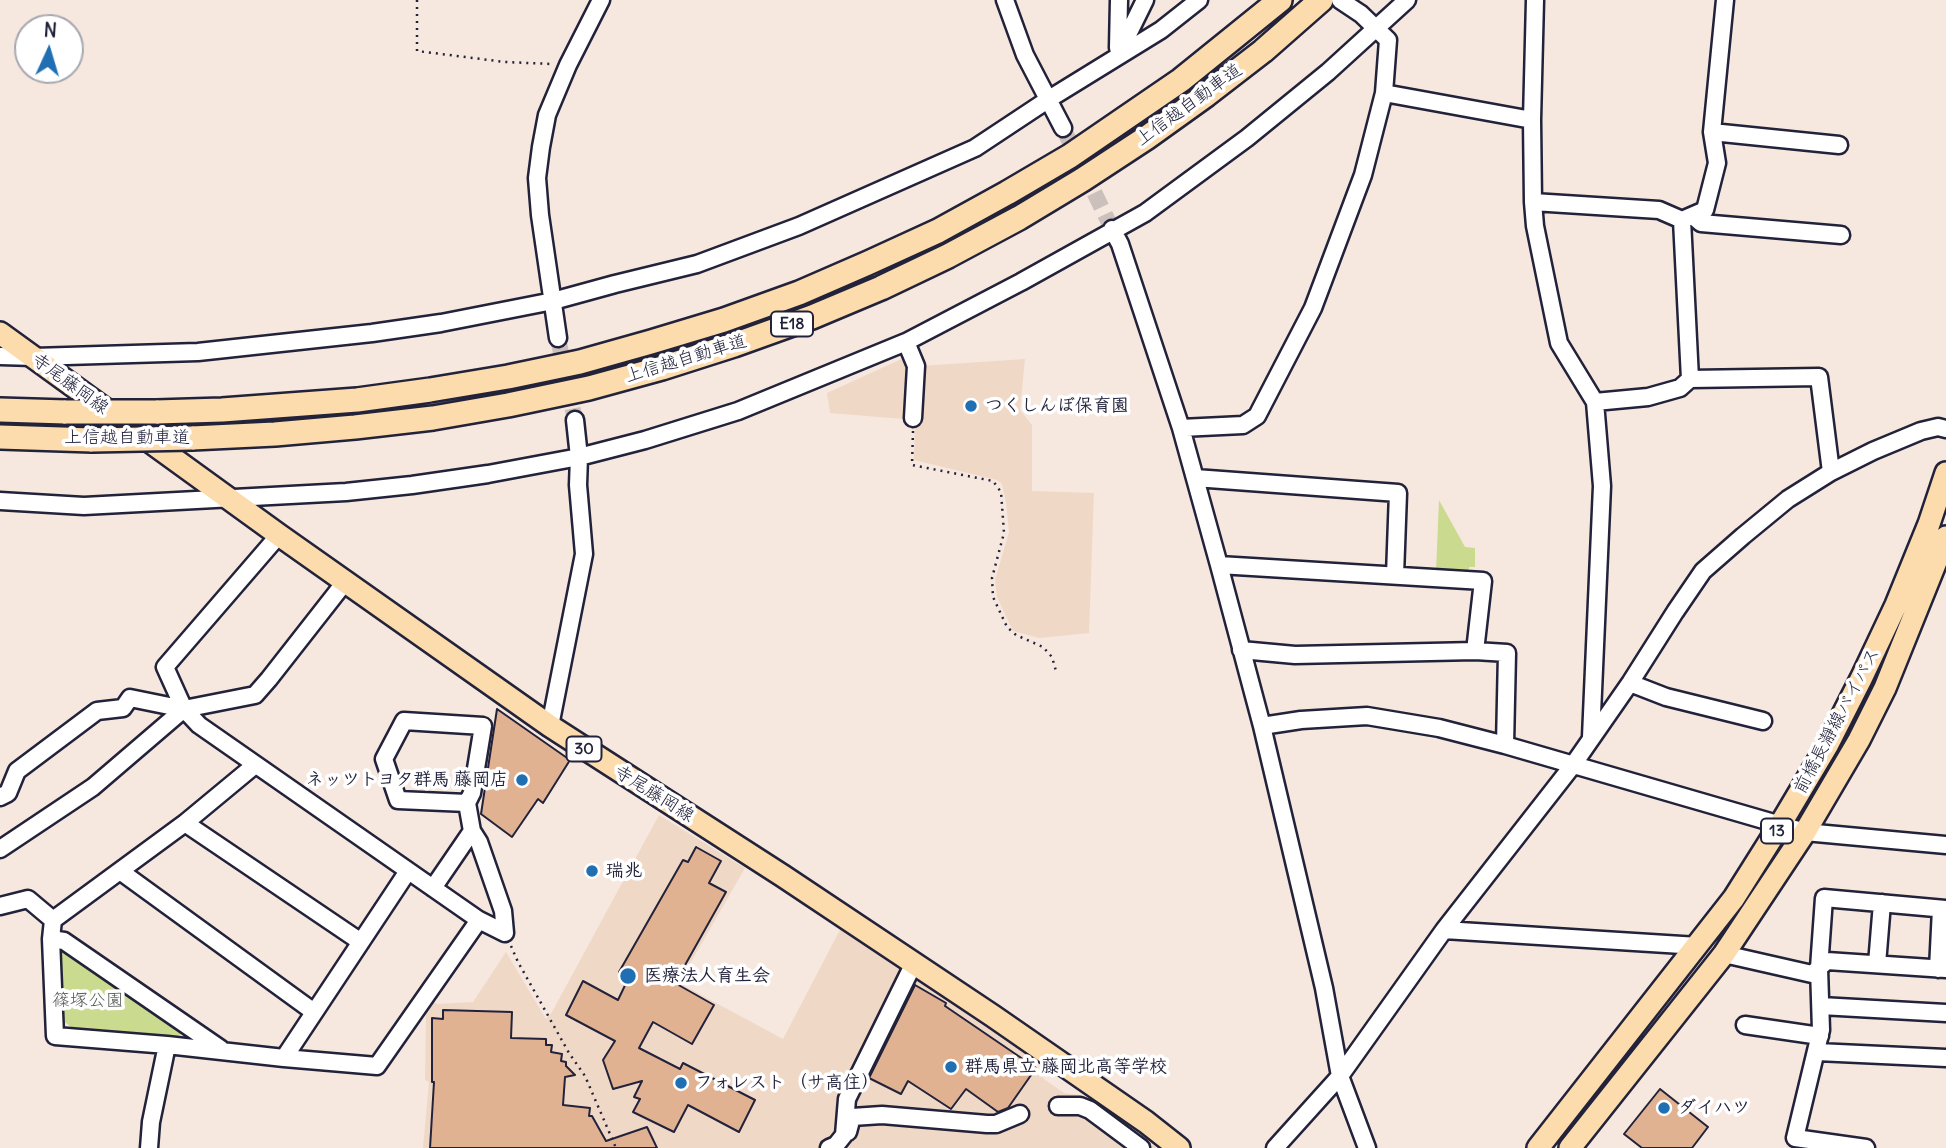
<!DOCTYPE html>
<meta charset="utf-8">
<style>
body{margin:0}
#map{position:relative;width:1946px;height:1148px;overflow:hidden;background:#f6e8de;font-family:Delius,sans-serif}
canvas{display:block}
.north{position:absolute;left:14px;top:14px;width:70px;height:70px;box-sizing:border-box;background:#fff;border:2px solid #a7a7b1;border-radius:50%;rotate:4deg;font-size:19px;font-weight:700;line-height:28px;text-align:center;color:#22223b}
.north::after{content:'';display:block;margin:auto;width:24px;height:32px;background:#1f6fb2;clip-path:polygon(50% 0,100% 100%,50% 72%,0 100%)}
</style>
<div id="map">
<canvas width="1946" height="1148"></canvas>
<div class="north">N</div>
</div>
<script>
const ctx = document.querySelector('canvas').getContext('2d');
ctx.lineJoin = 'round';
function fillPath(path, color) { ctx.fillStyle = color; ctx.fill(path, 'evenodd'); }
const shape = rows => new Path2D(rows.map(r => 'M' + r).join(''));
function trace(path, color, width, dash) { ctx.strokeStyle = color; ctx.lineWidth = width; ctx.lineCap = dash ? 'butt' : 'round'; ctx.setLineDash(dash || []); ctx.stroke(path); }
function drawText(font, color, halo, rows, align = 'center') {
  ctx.font = font + ' Delius,"Klee One",sans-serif'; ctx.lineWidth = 7; ctx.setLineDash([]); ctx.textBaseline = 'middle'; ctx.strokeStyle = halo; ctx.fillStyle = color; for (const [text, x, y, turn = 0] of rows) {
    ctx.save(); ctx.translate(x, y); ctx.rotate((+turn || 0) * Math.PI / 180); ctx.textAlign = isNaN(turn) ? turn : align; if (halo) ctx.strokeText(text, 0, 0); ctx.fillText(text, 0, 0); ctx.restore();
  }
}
fillPath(shape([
 [906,357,920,366,1025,359,1020,410,1032,425,1032,491,1094,493,1089,633,1039,638,1013,631,997,597,995,580,1009,532,1006,502,1002,484,997,480,914,460,915,420,830,413,827,393],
 [659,815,745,868,679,983,783,1039,842,926,908,968,835,1141,821,1148,423,1148,429,1082,425,1080,426,1016,421,1012,429,999,437,1004,473,1002,506,952,546,1019,552,1012],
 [913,972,1028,1054,1044,1079,1064,1093,1081,1095,1157,1148,835,1148,851,1098]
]), '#f0d8c7');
fillPath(shape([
 [1439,500,1465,547,1475,548,1475,567,1469,567,1468,574,1436,572],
 [62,950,183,1032,176,1039,71,1027,62,1020,58,957]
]), '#cada8e');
const building = shape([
 [497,709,570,760,543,803,538,799,512,837,481,814,497,709],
 [696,847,721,861,709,883,726,892,675,983,714,1005,692,1044,653,1022,639,1048,680,1069,683,1063,755,1100,739,1132,688,1105,674,1132,633,1112,640,1099,634,1097,642,1081,613,1089,603,1060,615,1041,566,1015,583,981,618,1000,629,977,619,972,683,860,688,862,696,847],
 [915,985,946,1003,945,1006,1036,1068,1008,1108,998,1112,966,1089,951,1109,908,1081,901,1094,869,1078,915,985],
 [443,1010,512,1012,511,1038,546,1039,546,1045,552,1045,551,1052,562,1054,561,1061,566,1062,566,1066,575,1075,565,1077,563,1105,590,1108,589,1116,592,1116,606,1141,647,1127,657,1148,430,1148,434,1082,432,1082,432,1018,443,1019,443,1010],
 [1660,1089,1708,1127,1692,1148,1642,1148,1624,1134,1660,1089]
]);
fillPath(building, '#e1b292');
trace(building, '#22223b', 2);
trace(shape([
 [1063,128,1112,229],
 [558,338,575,420]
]), '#ccc0bd', 16, [16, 8]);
const minor = shape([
 [1005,0,1025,55,1063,128],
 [1535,0,1532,120,1533,202,1535,226,1559,343,1595,402,1602,486,1591,737],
 [1118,48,1119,0],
 [1117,57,1145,0],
 [1384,93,1532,120],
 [1712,132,1839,145],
 [1533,202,1659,210,1682,220,1705,210,1717,163,1712,132,1725,0],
 [1693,216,1701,223,1841,235],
 [1682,220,1690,379,1819,377,1831,472],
 [1112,229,1120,244,1181,428,1219,565,1262,726,1324,988,1340,1076,1367,1148],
 [558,338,540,215,537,178,541,147,547,115,568,65,601,0],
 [906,342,916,366,913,418],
 [0,356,34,357,198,352,372,333,441,323,553,301,615,284,697,264,799,226,975,148,1049,99,1161,30,1199,0],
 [1595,402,1648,397,1680,388,1690,379],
 [1181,428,1243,425,1257,416,1313,308,1363,175,1384,93,1388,40,1361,14,1340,0],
 [1195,478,1398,493,1395,575],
 [0,501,84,506,346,492,412,485,488,474,579,457,645,440,738,411,906,342,1021,282,1145,213,1247,138,1328,72,1407,0],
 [279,535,165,667,184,709,199,725,433,888,479,920,505,933,503,911,479,842,472,831,467,803,472,793,483,726,404,721,384,759,398,800,467,803],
 [1219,565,1483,581,1475,651],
 [1241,650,1295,655,1475,651,1507,653,1505,745],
 [1630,683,1666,697,1763,721],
 [550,726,584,554,578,485,579,457,575,420],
 [1262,726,1301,720,1367,716,1439,728,1505,745,1805,832,1946,845],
 [255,765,185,823,53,920,51,939,55,1036,167,1045,284,1058,377,1066,479,920],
 [0,797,8,793,17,771,97,711,123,708,130,698,184,709,255,695,269,679,345,582],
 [185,823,361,942],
 [0,849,93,787,184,709],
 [120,871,314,1012],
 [433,888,472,831],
 [0,906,28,899,53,920],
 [1444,930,1698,946],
 [51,939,64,941,221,1049],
 [1724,954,1812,974,1827,961,1946,969],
 [1877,964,1882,903],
 [1938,969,1941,909],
 [1821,1006,1946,1013],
 [1745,1025,1820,1036],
 [1817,1052,1946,1058],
 [284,1058,408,871],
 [1058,1106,1080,1106,1090,1110,1141,1148],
 [848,1132,852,1117,882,1115,987,1124,996,1124,1020,1114],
 [149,1148,151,1122,167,1045],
 [829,1148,836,1145,844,1135,847,1099,914,963],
 [1275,1148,1340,1076,1444,930,1573,765,1630,683,1675,612,1703,571,1743,536,1788,499,1831,472,1873,451,1921,431,1938,427,1946,429],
 [1866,1148,1795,1138,1821,1030,1819,968,1824,898,1946,909]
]);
const major = shape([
 [0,333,279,535,550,726,783,876,993,1016,1146,1122,1179,1148],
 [1538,1148,1734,898,1780,825,1827,746,1861,679,1896,605,1929,524,1946,473],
 [1570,1148,1724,954,1805,832,1859,740,1885,688,1946,537]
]);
const highway = shape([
 [0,410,66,412],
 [156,412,222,410,357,400,430,390,508,377,580,362,651,342,724,320,799,293,868,263,938,231,1007,193,1070,156,1181,80,1280,0],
 [0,437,92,440],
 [192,438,275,434,355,427,433,418,508,405,589,388,662,368,734,345,812,317,881,288,948,256,1019,218,1082,180,1146,138,1206,95,1263,51,1321,0]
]);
trace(minor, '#22223b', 21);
trace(major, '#22223b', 26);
trace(highway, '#22223b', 28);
trace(shape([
 [417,0,417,51,505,62,551,64],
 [913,431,912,465,993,481,1001,492,1004,533,992,578,993,597,1007,627,1016,635,1043,647,1052,657,1056,671],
 [511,946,518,962,569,1053,585,1076,616,1148]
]), '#22223b', 2.5, [2, 5]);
trace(minor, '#fff', 16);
trace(major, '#fcdcac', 21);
trace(highway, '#fcdcac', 23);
const highwayBridge = shape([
 [66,412,156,412],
 [92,440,192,438]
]);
trace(highwayBridge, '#22223b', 28, []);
trace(highwayBridge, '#fcdcac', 23);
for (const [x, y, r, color] of [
 [971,406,7,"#1f6fb2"],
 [522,780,7,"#1f6fb2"],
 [592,871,7,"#1f6fb2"],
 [628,976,9,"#1f6fb2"],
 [951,1067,7,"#1f6fb2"],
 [681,1083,7,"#1f6fb2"],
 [1664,1108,7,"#1f6fb2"]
]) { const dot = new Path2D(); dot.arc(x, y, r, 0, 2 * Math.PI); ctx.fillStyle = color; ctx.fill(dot); trace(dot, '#fff', 2.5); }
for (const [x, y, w] of [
 [792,324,42],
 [584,749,35],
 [1777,831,32]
]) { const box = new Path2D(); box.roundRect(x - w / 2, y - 12.5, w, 25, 5); ctx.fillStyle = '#fff'; ctx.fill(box); trace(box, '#22223b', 2); }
drawText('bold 16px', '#22223b', null, [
 ["E18",792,324],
 ["30",584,749],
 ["13",1777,831]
]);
drawText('18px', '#22223b', '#fff', [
 ["上信越自動車道",1189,105,-36],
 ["上信越自動車道",686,359,-17],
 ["寺尾藤岡線",70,384,36],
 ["上信越自動車道",127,438],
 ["前橋長瀞線バイパス",1837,721,-62],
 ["寺尾藤岡線",654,794,32]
]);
drawText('bold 18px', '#22223b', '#fff', [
 ["つくしんぼ保育園",985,406],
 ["ネッツトヨタ群馬 藤岡店",508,780,"right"],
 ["瑞兆",606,871],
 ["医療法人育生会",644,976],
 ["群馬県立 藤岡北高等学校",965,1067],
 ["フォレスト （サ高住）",695,1083],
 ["ダイハツ",1678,1108]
], 'left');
drawText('18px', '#545954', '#fff', [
 ["篠塚公園",88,1001]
]);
</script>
